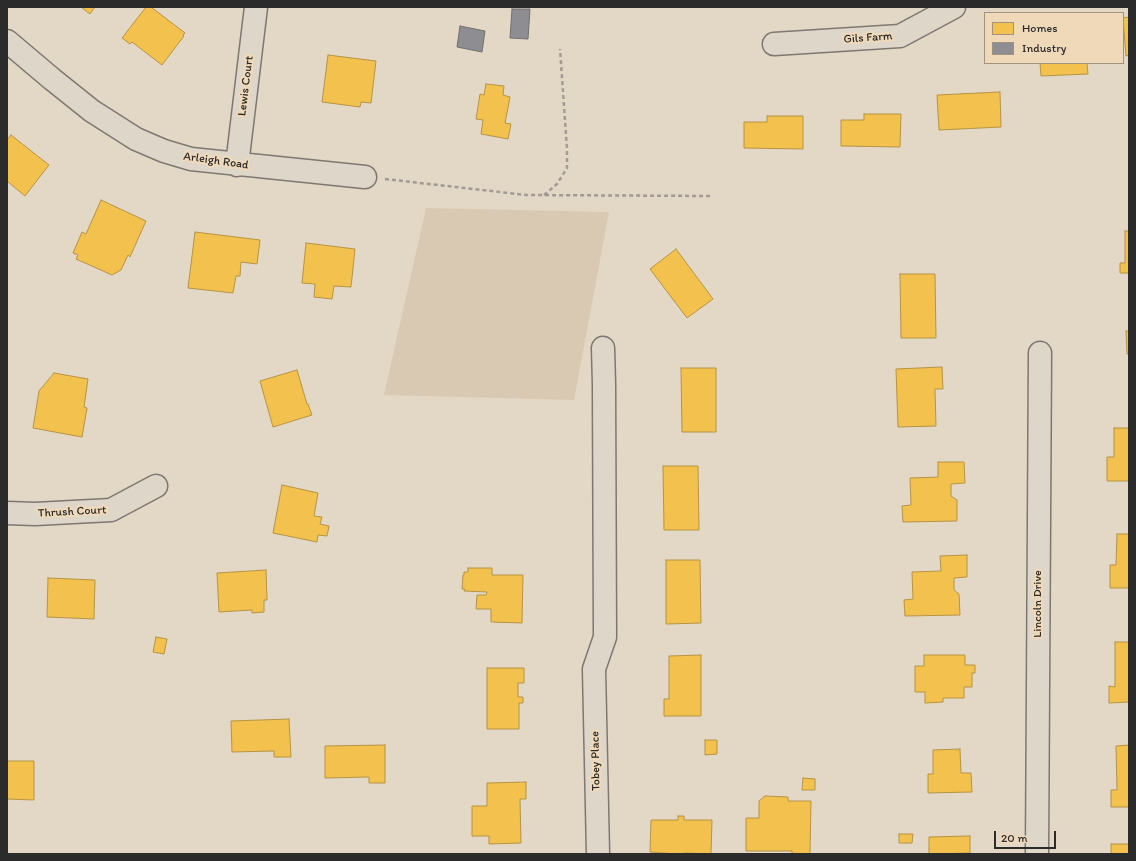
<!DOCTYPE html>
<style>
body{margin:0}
#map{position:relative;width:1136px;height:861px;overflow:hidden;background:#e3d7c6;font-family:Itim,sans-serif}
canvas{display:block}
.frame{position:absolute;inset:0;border:8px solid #2b2b2b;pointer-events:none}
.legend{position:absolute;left:984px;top:12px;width:140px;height:52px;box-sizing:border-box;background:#f0d9b9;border:1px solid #a19380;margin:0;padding:5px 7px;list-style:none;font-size:12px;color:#2b2b2b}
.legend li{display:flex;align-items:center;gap:8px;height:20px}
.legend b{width:20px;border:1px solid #a19380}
.scale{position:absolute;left:994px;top:831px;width:62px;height:18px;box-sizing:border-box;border:2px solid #2b2b2b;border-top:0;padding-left:5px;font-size:12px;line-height:14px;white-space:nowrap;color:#2b2b2b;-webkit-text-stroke:3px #f0d9b9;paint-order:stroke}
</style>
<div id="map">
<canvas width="1136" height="861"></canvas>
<div class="frame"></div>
<ul class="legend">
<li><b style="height:11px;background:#f2c14e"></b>Homes</li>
<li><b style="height:11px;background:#8d8d92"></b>Industry</li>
</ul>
<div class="scale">20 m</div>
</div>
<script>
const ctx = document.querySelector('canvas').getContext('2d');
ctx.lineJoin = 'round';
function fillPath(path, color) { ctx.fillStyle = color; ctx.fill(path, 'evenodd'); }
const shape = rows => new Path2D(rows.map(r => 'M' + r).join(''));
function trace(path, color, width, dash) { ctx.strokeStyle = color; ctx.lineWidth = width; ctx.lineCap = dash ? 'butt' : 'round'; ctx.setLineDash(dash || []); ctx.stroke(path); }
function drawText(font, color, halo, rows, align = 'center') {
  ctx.font = font + ' Itim,sans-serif'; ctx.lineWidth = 4; ctx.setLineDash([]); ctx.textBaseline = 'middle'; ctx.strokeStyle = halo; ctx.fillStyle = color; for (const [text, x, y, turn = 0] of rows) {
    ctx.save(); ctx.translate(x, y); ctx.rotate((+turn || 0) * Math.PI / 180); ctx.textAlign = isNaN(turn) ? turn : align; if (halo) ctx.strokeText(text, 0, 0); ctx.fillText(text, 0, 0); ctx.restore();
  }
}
fillPath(shape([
 [426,208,609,212,574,400,384,395]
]), '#d9c9b2');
const homes = shape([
 [81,7,95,7,90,14,81,7],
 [146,7,151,7,185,33,183,35,184,36,162,65,132,42,130,44,122,38,146,7],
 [1129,17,1129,55,1126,56,1123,18,1129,17],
 [328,55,376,61,371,103,361,102,360,107,322,102,328,55],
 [1040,63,1087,63,1088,74,1041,76,1040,63],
 [486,84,504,86,503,95,510,97,505,123,511,124,508,139,481,134,483,120,476,119,480,94,484,95,486,84],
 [1000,92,1001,127,939,130,937,95,1000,92],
 [864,114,901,114,900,147,841,146,841,120,864,120,864,114],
 [767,116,803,116,803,149,744,148,744,122,767,122,767,116],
 [11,135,49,165,25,196,7,181,7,140,11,135],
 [101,200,146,221,130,257,128,255,121,270,112,275,76,259,78,255,73,253,82,232,86,234,101,200],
 [1125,231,1129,231,1129,273,1120,273,1120,263,1125,263,1125,231],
 [195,232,260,240,257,264,241,262,240,276,236,276,233,293,188,288,195,232],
 [306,243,355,249,351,287,334,286,332,299,314,297,315,284,302,283,306,243],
 [676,249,713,299,687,318,650,269,676,249],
 [900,274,935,274,936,338,901,338,900,274],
 [1126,331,1129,331,1129,354,1127,354,1126,331],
 [942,367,943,389,935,389,936,426,898,427,896,369,942,367],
 [681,368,716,368,716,432,682,432,681,368],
 [297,370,307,404,308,404,312,415,273,427,260,381,297,370],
 [54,373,88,379,84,407,87,408,82,437,33,428,39,391,54,373],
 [1114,428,1129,428,1129,481,1107,481,1107,457,1114,457,1114,428],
 [938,462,964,462,965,483,951,484,951,496,957,500,957,521,903,522,902,506,911,505,910,478,938,477,938,462],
 [663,466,698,466,699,530,664,530,663,466],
 [282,485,318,493,314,516,322,517,320,524,329,526,327,536,318,535,317,542,273,533,282,485],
 [1117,534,1129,534,1129,588,1110,588,1110,565,1116,565,1117,534],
 [967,555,967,577,954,578,954,590,959,594,960,615,905,616,904,600,913,599,912,572,941,571,940,556,967,555],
 [666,560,700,560,701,623,666,624,666,560],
 [468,568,492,568,492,575,523,575,522,623,491,622,491,609,476,609,477,595,486,595,487,592,464,591,465,589,462,589,463,575,464,575,464,572,468,572,468,568],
 [266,570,267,600,264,600,264,612,252,613,252,610,219,612,217,573,266,570],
 [48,578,95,580,94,619,47,617,48,578],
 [156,637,167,639,164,654,153,652,156,637],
 [1115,642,1129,642,1129,702,1109,703,1109,686,1115,687,1115,642],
 [701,655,701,716,664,716,664,699,669,699,669,656,701,655],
 [924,655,965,655,965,665,975,665,975,673,972,673,972,687,964,687,964,698,943,698,943,702,925,703,925,692,915,692,915,666,924,666,924,655],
 [487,668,524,668,524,683,518,683,518,697,523,697,523,703,519,703,519,729,487,729,487,668],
 [289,719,291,757,274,757,274,751,232,752,231,721,289,719],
 [705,740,717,740,717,754,705,755,705,740],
 [385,745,385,783,369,783,369,777,325,778,325,746,385,745],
 [1129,745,1129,807,1111,807,1111,790,1117,790,1116,746,1129,745],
 [960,749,961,773,971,773,972,792,928,793,928,774,933,774,933,750,960,749],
 [7,761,34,761,34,800,7,799,7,761],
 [803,778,815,779,815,790,802,790,803,778],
 [526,782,526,799,520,799,521,843,489,844,489,836,472,836,472,806,487,806,487,783,526,782],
 [765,796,788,797,788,801,811,801,810,854,792,854,792,851,746,851,746,818,759,818,759,801,765,796],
 [678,816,684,816,684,820,712,820,711,854,684,853,684,854,677,854,650,852,651,820,678,820,678,816],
 [899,834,913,834,912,843,899,843,899,834],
 [970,836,970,853,929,854,929,837,970,836],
 [1111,844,1129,844,1129,854,1111,854,1111,844]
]);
fillPath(homes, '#f2c14e');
trace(homes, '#b69444', 1);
const industry = shape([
 [512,9,530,9,528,39,510,38,512,9],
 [460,26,485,31,482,52,457,47,460,26]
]);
fillPath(industry, '#8d8d92');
trace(industry, '#707073', 1);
const minor = shape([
 [7,41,52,79,92,111,136,139,164,151,191,159,365,177],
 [774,44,900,36,954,7],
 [237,165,256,7],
 [7,513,35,514,111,510,156,486],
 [598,854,594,669,605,637,604,384,603,348],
 [1037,854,1040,353]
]);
trace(minor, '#7e7871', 25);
trace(shape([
 [385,179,526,195,712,196],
 [544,195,557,184,567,168,567,149,560,49]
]), '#a29c94', 2.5, [4, 3]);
trace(minor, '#dfd6ca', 22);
drawText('12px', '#2b2b2b', '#f0d9b9', [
 ["Gils Farm",868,38,-4],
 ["Lewis Court",246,86,-83],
 ["Arleigh Road",216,161,8],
 ["Thrush Court",72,512,-3],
 ["Lincoln Drive",1038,604,-90],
 ["Tobey Place",596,761,-91]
]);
</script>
